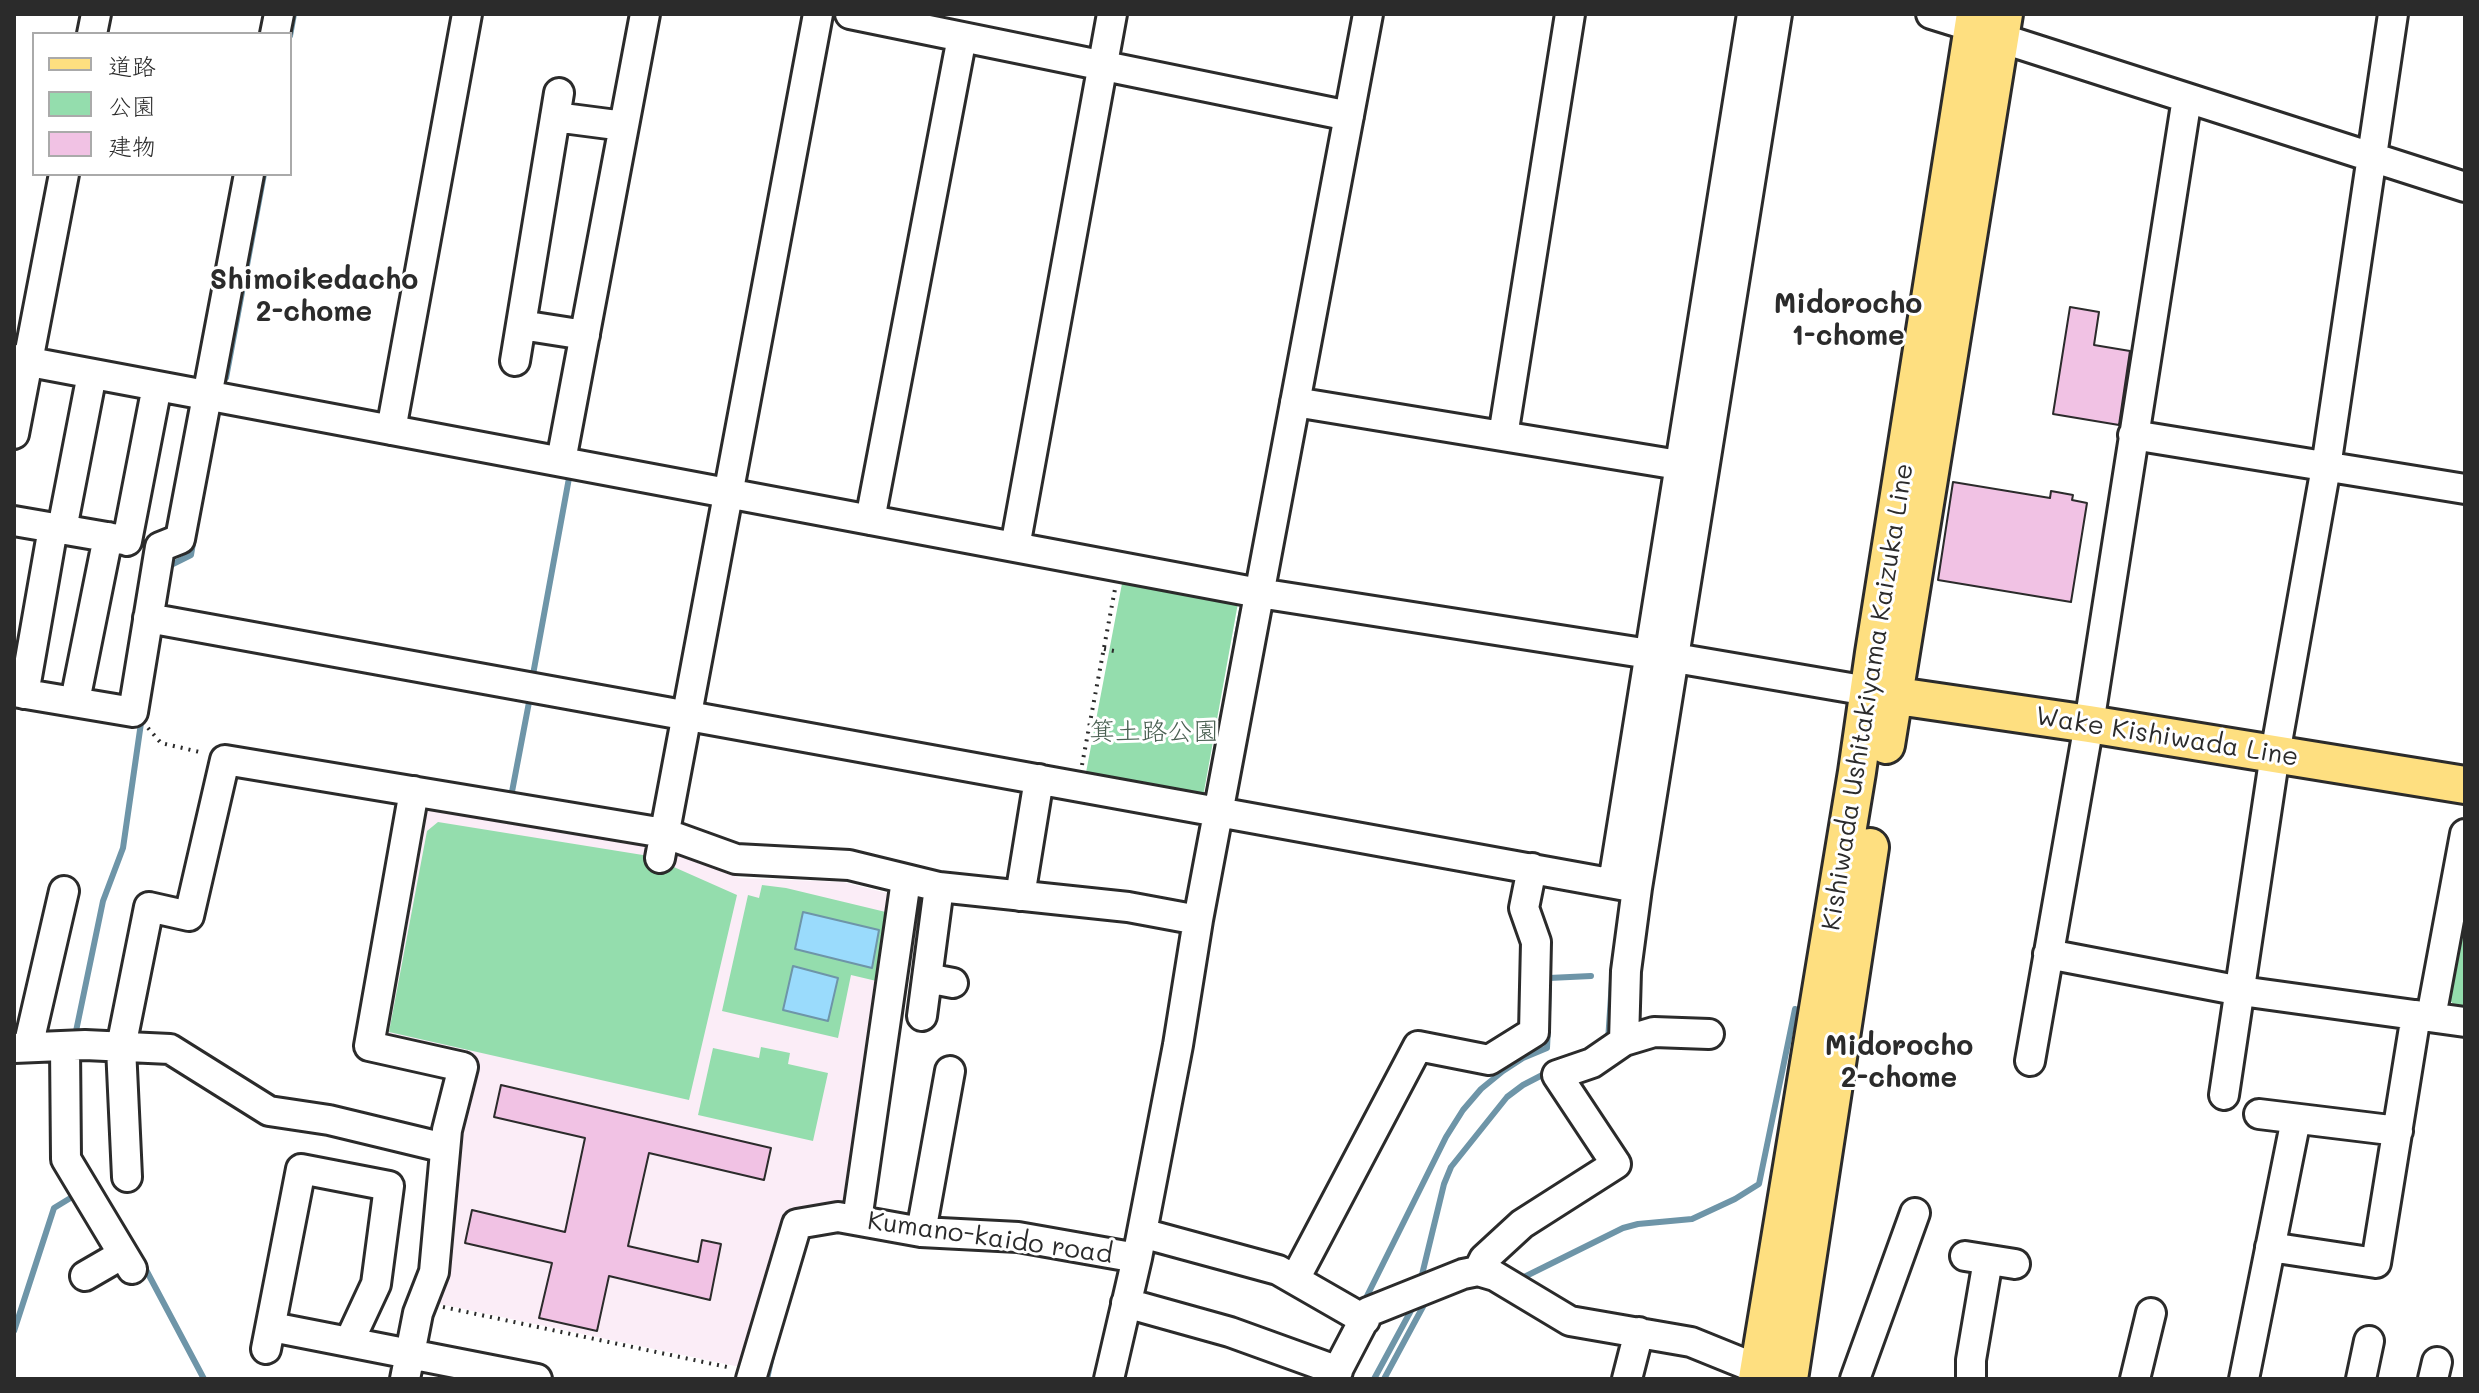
<!DOCTYPE html>
<meta charset="utf-8">
<style>
body{margin:0}
#map{position:relative;width:2479px;height:1393px;overflow:hidden;background:#fff;font-family:Mali,"Klee One",sans-serif}
canvas{display:block}
.frame{position:absolute;inset:0;border:16px solid #2b2b2b;pointer-events:none}
.legend{position:absolute;left:32px;top:32px;width:260px;height:144px;box-sizing:border-box;background:#fff;border:2px solid #aaa;margin:0;padding:10px 14px;list-style:none;font-size:24px;color:#2b2b2b}
.legend li{display:flex;align-items:center;gap:16px;height:40px}
.legend b{width:40px;border:2px solid #aaa}
</style>
<div id="map">
<canvas width="2479" height="1393"></canvas>
<div class="frame"></div>
<ul class="legend">
<li><b style="height:10px;background:#fedf80"></b>道路</li>
<li><b style="height:22px;background:#94ddad"></b>公園</li>
<li><b style="height:22px;background:#f1c2e4"></b>建物</li>
</ul>
</div>
<script>
const ctx = document.querySelector('canvas').getContext('2d');
ctx.lineJoin = 'round';
function fillPath(path, color) { ctx.fillStyle = color; ctx.fill(path, 'evenodd'); }
const shape = rows => new Path2D(rows.map(r => 'M' + r).join(''));
function trace(path, color, width, dash) { ctx.strokeStyle = color; ctx.lineWidth = width; ctx.lineCap = dash ? 'butt' : 'round'; ctx.setLineDash(dash || []); ctx.stroke(path); }
function drawText(font, color, halo, rows, align = 'center') {
  ctx.font = font + ' Mali,"Klee One",sans-serif'; ctx.lineWidth = 6; ctx.setLineDash([]); ctx.textBaseline = 'middle'; ctx.strokeStyle = halo; ctx.fillStyle = color; for (const [text, x, y, turn = 0] of rows) {
    ctx.save(); ctx.translate(x, y); ctx.rotate((+turn || 0) * Math.PI / 180); ctx.textAlign = isNaN(turn) ? turn : align; if (halo) ctx.strokeText(text, 0, 0); ctx.fillText(text, 0, 0); ctx.restore();
  }
}
fillPath(shape([
 [417,807,669,847,739,878,843,882,899,896,854,1215,788,1220,740,1367,430,1302,470,1060,375,1038]
]), '#fbedf7');
fillPath(shape([
 [1124,573,1238,603,1203,797,1084,783],
 [438,822,649,856,737,895,689,1100,389,1032,427,831],
 [762,885,786,888,894,914,885,983,851,975,838,1038,722,1011,748,895,759,898],
 [2465,908,2465,1011,2457,1010,2448,997],
 [761,1047,790,1053,788,1064,828,1073,813,1141,698,1115,713,1048,759,1058]
]), '#94ddad');
const water = shape([
 [803,912,879,930,872,968,795,949,803,912],
 [793,966,838,978,828,1021,783,1010,793,966]
]);
fillPath(water, '#9adbfc');
trace(water, '#6e95a8', 2);
trace(shape([
 [290,36,294,14],
 [226,378,264,174],
 [168,571,169,566,191,555,194,537],
 [1236,641,1242,610],
 [532,680,569,478],
 [511,797,530,697],
 [1548,1013,1549,978,1591,976],
 [75,1036,103,901,123,848,142,716],
 [1608,1041,1612,981],
 [144,1266,204,1379],
 [1518,1280,1623,1228,1638,1224,1692,1219,1735,1199,1759,1184,1795,1009],
 [1420,1283,1444,1184,1451,1167,1507,1097,1523,1085,1550,1071],
 [1363,1304,1446,1137,1463,1110,1481,1089,1503,1071,1523,1058,1547,1048,1548,1028],
 [14,1331,54,1208,77,1194],
 [767,1379,773,1351],
 [1374,1379,1414,1305],
 [1384,1379,1426,1301]
]), '#6e95a8', 6);
const building = shape([
 [2070,307,2099,312,2094,345,2130,351,2119,425,2053,414,2070,307],
 [1953,482,2050,498,2051,491,2073,495,2072,500,2087,503,2071,602,1938,580,1953,482],
 [501,1085,771,1148,764,1180,649,1153,628,1246,698,1262,702,1240,721,1244,710,1300,609,1276,597,1331,539,1318,552,1263,465,1243,472,1210,565,1232,585,1138,494,1117,501,1085]
]);
fillPath(building, '#f1c2e4');
trace(building, '#2b2b2b', 2);
const minor = shape([
 [850,14,1349,116],
 [1931,14,1973,27],
 [92,34,96,14],
 [275,34,279,14],
 [2000,38,2465,187],
 [555,117,624,126],
 [521,325,585,335],
 [14,359,1259,593,1675,658,1868,691],
 [515,361,559,93],
 [1295,402,1697,468],
 [391,430,467,14],
 [14,434,64,174],
 [2133,435,2465,489],
 [1503,436,1570,14],
 [561,461,645,14],
 [870,520,962,37],
 [14,521,124,540],
 [62,529,92,374],
 [127,541,157,386],
 [1015,547,1112,14],
 [148,618,1637,888],
 [14,692,133,712,160,547,180,539,249,174],
 [24,694,53,528],
 [75,701,108,537],
 [660,858,818,14],
 [1613,883,1752,14],
 [1020,896,1039,779],
 [2048,954,2241,991,2465,1022],
 [927,978,953,983],
 [922,1016,939,887],
 [2431,1017,2465,834],
 [1709,1034,1654,1032,1624,1041,1626,971,1637,888,1777,14],
 [28,1047,64,891],
 [65,1047,66,1159,132,1269],
 [14,1048,85,1045,170,1049,269,1111,329,1120,445,1148],
 [2030,1061,2089,724,2187,98],
 [2224,1095,2275,754,2326,467,2393,14],
 [2259,1114,2398,1131],
 [127,1177,121,1047,149,907,189,916,225,760,664,833,736,859,849,865,939,887,1128,907,1198,920],
 [857,1220,906,880],
 [921,1232,950,1071],
 [1142,1233,1278,1270,1365,1320],
 [2270,1247,2376,1263,2416,1015],
 [1965,1256,2015,1264],
 [1478,1271,1484,1259,1522,1224,1616,1164,1557,1075,1592,1063,1624,1041],
 [85,1276,123,1254],
 [1295,1279,1418,1046,1489,1060,1534,1032,1536,942,1524,908,1532,868],
 [1126,1303,1230,1332,1338,1371],
 [272,1327,537,1379],
 [266,1349,301,1169,389,1186,376,1284,349,1342],
 [405,1379,418,1313,434,1272,447,1130,463,1067,369,1046,414,791],
 [751,1379,797,1224,838,1217,921,1232,1018,1237,1137,1258],
 [1109,1379,1137,1258,1178,1045,1198,920,1368,14],
 [1333,1379,1368,1312,1463,1274,1478,1271,1495,1276,1570,1321,1691,1342,1775,1376],
 [1627,1379,1639,1332],
 [1855,1379,1915,1213],
 [1971,1379,1971,1360,1988,1260],
 [2135,1379,2151,1313],
 [2244,1379,2296,1119],
 [2361,1379,2369,1341],
 [2433,1379,2437,1362]
]);
const major = shape([
 [1870,692,2089,724,2465,785],
 [1886,745,2004,14],
 [1757,1379,1857,772,1874,653,1975,14],
 [1789,1379,1870,847]
]);
trace(minor, '#2b2b2b', 34);
trace(major, '#2b2b2b', 42);
trace(shape([
 [1104,649,1119,652],
 [148,728,161,743,204,753],
 [1082,765,1115,589],
 [443,1307,732,1368]
]), '#2b2b2b', 4, [2, 6]);
trace(minor, '#fff', 28);
trace(major, '#fedf80', 36);
drawText('26px', '#2b2b2b', '#fff', [
 ["Kishiwada Ushitakiyama Kaizuka Line",1868,697,-81],
 ["Wake Kishiwada Line",2167,737,9],
 ["Kumano-kaido road",990,1238,8]
]);
drawText('26px', '#4a6052', '#fff', [
 ["箕土路公園",1154,732]
]);
drawText('bold 28px', '#2b2b2b', '#fff', [
 ["Shimoikedacho",314,280],
 ["2-chome",314,312],
 ["Midorocho",1848,304],
 ["1-chome",1848,336],
 ["Midorocho",1899,1046],
 ["2-chome",1899,1078]
]);
</script>
